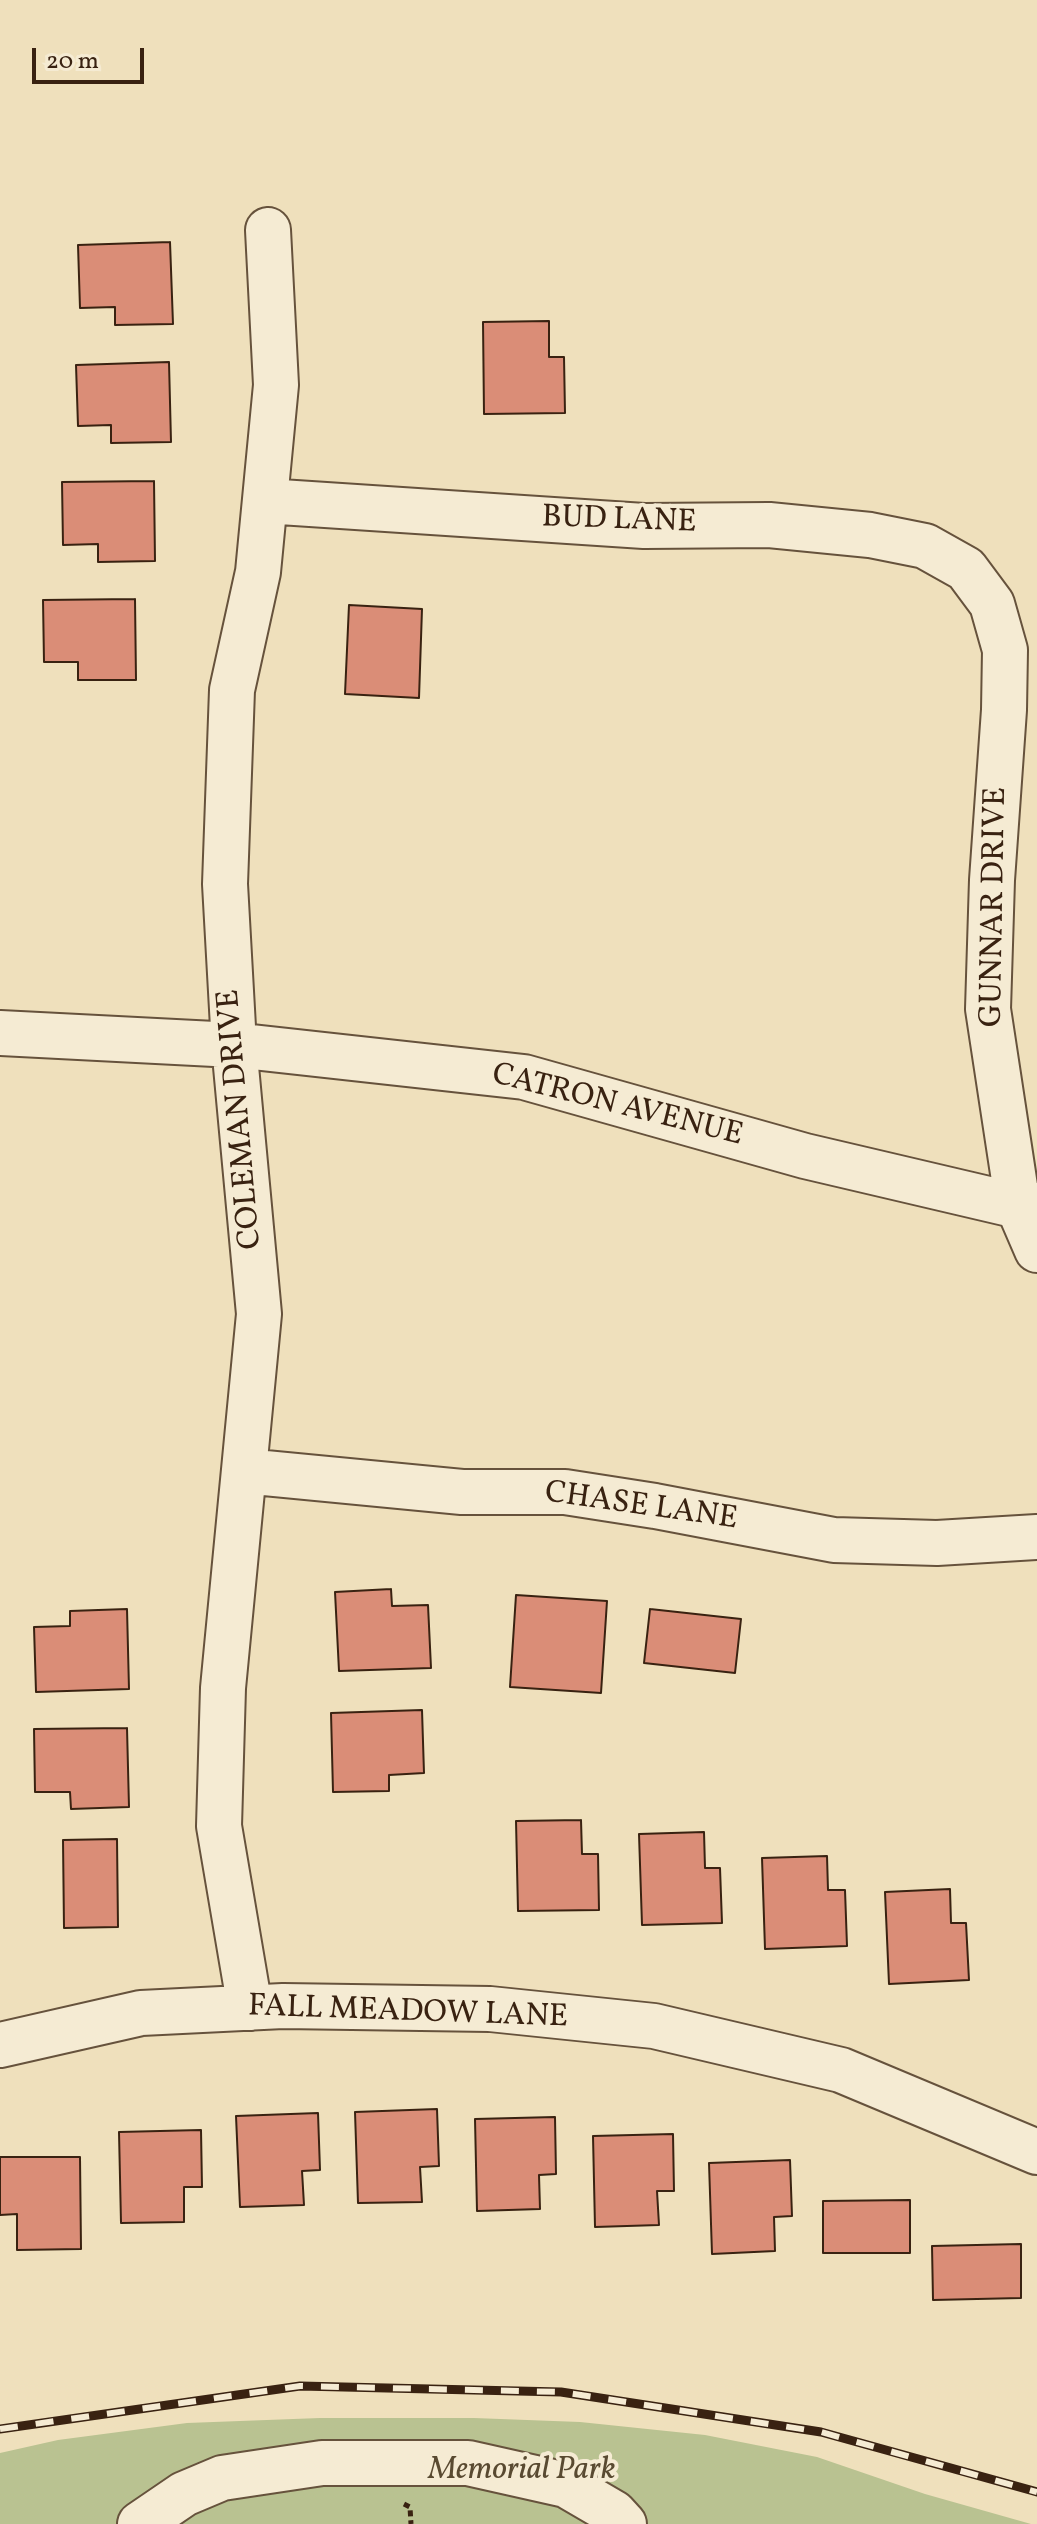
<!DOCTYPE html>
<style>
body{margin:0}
#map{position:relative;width:1037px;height:2524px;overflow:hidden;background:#efe0bc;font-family:Vollkorn,serif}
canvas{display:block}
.scale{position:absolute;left:32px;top:48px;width:112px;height:36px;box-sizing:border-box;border:4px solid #392211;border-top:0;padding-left:10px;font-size:24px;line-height:28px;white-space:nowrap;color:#392211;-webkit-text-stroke:6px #f5ebd3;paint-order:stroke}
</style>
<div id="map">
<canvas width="1037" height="2524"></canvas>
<div class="scale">20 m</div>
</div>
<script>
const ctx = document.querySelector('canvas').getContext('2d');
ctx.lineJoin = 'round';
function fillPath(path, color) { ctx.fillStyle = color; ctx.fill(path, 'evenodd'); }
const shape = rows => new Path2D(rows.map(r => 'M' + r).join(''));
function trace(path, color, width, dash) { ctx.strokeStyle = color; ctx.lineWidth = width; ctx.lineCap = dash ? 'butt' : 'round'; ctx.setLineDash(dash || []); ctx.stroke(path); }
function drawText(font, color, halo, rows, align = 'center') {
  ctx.font = font + ' Vollkorn,serif'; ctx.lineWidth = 8; ctx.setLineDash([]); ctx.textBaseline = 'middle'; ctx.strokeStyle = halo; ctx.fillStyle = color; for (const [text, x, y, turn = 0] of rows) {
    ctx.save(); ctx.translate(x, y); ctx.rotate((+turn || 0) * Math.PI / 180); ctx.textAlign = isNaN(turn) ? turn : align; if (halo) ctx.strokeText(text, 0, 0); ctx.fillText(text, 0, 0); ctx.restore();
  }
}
fillPath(shape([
 [320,2418,474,2418,580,2422,705,2435,817,2457,925,2494,1031,2524,0,2524,0,2453,58,2440,187,2423]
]), '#b9c291');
const building = shape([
 [170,242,173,324,115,325,115,307,80,308,78,245,170,242],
 [549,321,549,357,564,357,565,413,484,414,483,322,549,321],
 [169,362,171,442,111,443,111,425,78,426,76,365,169,362],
 [154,481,155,561,98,562,98,544,63,545,62,482,154,481],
 [135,599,136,680,78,680,78,662,44,662,43,600,135,599],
 [349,605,422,609,419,698,345,694,349,605],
 [391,1589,392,1606,428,1605,431,1668,339,1671,335,1592,391,1589],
 [516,1595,607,1601,601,1693,510,1687,516,1595],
 [127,1609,129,1689,36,1692,34,1627,70,1626,70,1611,127,1609],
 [650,1609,741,1619,735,1673,644,1663,650,1609],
 [422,1710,424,1773,389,1775,389,1791,333,1792,331,1713,422,1710],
 [127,1728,129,1807,71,1809,70,1792,35,1792,34,1729,127,1728],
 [581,1820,582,1854,598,1854,599,1910,518,1911,516,1821,581,1820],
 [704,1832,705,1868,720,1868,722,1923,642,1925,639,1834,704,1832],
 [117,1839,118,1927,64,1928,63,1840,117,1839],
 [827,1856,828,1890,845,1890,847,1946,765,1949,762,1858,827,1856],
 [950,1889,951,1923,966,1923,969,1980,889,1984,885,1892,950,1889],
 [437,2109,439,2166,420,2167,422,2202,358,2203,355,2112,437,2109],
 [318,2113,320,2170,302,2171,304,2205,240,2207,236,2116,318,2113],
 [555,2117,556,2174,539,2175,540,2209,477,2211,475,2119,555,2117],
 [201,2130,202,2187,184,2187,184,2222,121,2223,119,2132,201,2130],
 [673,2134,674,2191,657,2191,659,2225,595,2227,593,2136,673,2134],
 [0,2157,80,2157,81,2249,17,2250,17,2214,0,2215,0,2157],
 [790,2160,792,2216,774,2217,775,2251,712,2254,709,2163,790,2160],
 [910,2200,910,2253,823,2253,823,2201,910,2200],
 [1021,2244,1021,2298,933,2300,932,2246,1021,2244]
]);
fillPath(building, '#da8d77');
trace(building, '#392211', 2);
const minor = shape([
 [265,501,644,526,769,525,870,535,925,546,966,569,992,604,1005,650,1004,710,992,880,988,1009,1018,1206,1037,1250],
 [0,1033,234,1045,524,1077,805,1156,1018,1206,1037,1205],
 [244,1471,462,1492,565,1492,655,1506,834,1540,937,1543,1037,1537],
 [250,2008,219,1826,223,1688,259,1314,234,1045,225,884,232,690,258,572,276,385,268,230],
 [0,2045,141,2013,283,2006,490,2009,654,2026,841,2070,1037,2152],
 [140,2524,184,2494,222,2478,322,2463,468,2463,566,2485,614,2513,624,2524]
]);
trace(minor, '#66523c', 48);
trace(shape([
 [404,2504,410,2507,411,2524]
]), '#392211', 5, [6, 4]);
trace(minor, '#f5ebd3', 44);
const rail = shape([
 [0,2429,300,2386,561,2392,821,2432,1037,2492]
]);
trace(rail, '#392211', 9);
trace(rail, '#f5ebd3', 6, [18]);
drawText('32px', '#392211', '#f5ebd3', [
 ["BUD LANE",619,522,2],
 ["GUNNAR DRIVE",996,907,-89],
 ["CATRON AVENUE",617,1107,14],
 ["COLEMAN DRIVE",242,1119,-95],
 ["CHASE LANE",641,1508,8],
 ["FALL MEADOW LANE",408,2014,2]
]);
drawText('italic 32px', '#594a31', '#f5ebd3', [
 ["Memorial Park",522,2472]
]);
</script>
